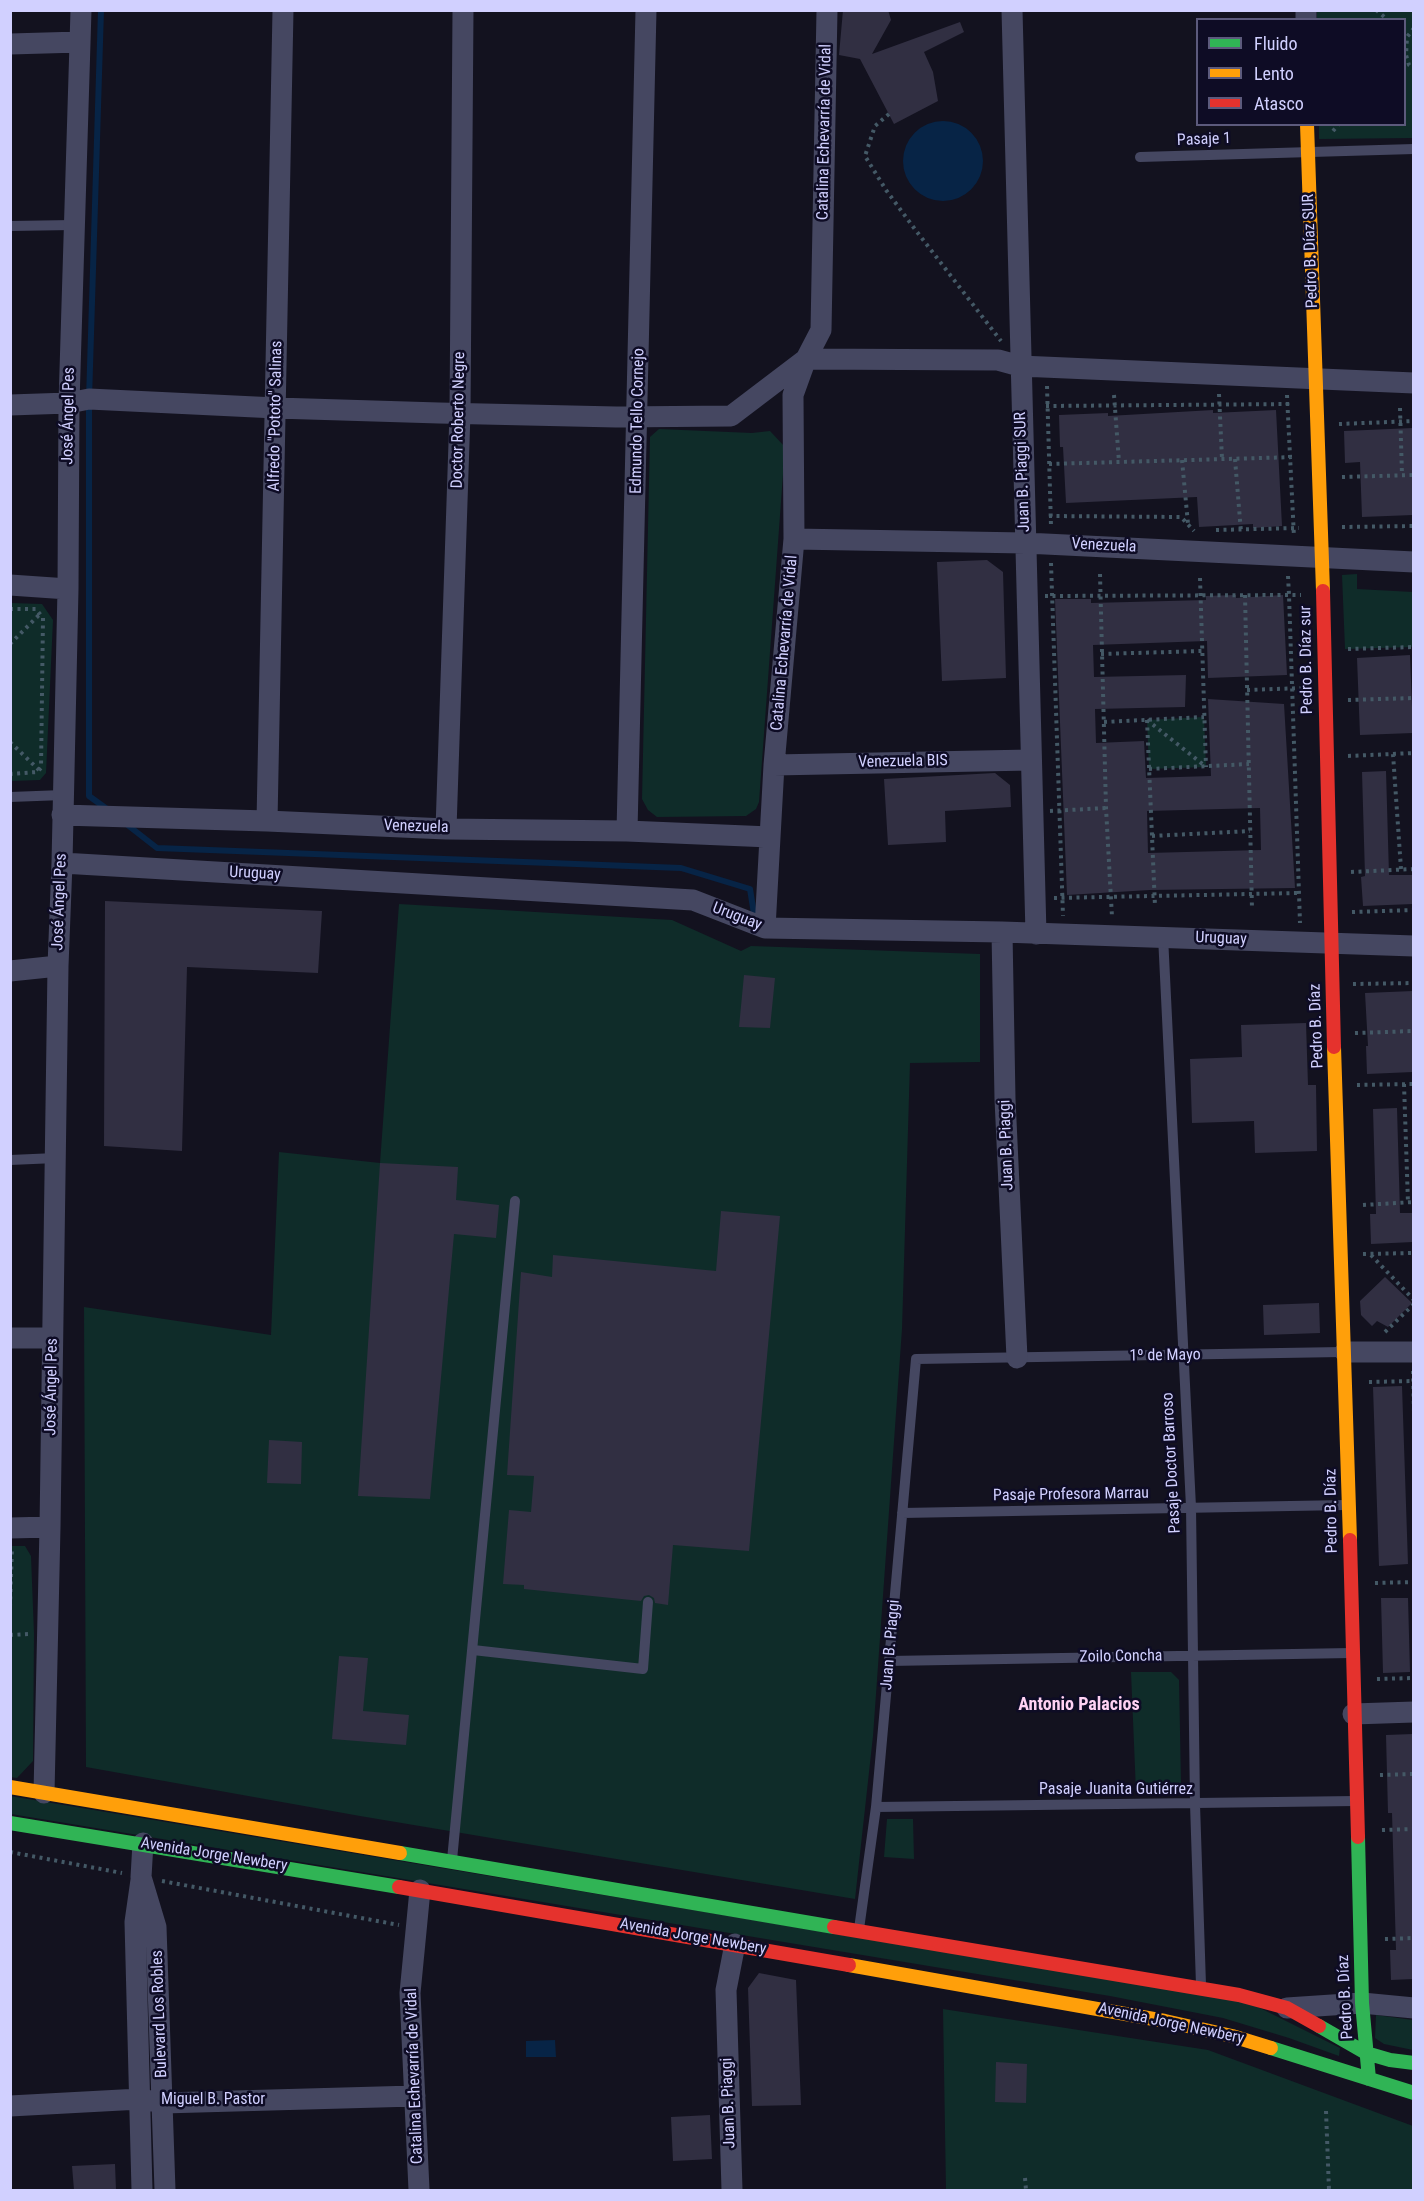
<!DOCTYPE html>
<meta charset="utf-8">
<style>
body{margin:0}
#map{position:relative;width:1424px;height:2201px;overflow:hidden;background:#13121f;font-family:"Roboto Condensed",sans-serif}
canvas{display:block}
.frame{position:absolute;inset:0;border:12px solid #d1d0ff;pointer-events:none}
.legend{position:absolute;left:1196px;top:18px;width:210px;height:108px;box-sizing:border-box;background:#0e0c25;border:2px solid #5c5a7c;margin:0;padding:8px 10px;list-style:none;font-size:18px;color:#d1d0ff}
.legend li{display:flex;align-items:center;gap:12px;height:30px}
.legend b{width:30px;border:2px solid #5c5a7c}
</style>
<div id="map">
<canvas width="1424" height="2201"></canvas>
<div class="frame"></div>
<ul class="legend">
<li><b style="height:8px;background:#30b455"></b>Fluido</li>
<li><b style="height:8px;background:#ff9f0a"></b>Lento</li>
<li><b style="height:8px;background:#e5322d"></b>Atasco</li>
</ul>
</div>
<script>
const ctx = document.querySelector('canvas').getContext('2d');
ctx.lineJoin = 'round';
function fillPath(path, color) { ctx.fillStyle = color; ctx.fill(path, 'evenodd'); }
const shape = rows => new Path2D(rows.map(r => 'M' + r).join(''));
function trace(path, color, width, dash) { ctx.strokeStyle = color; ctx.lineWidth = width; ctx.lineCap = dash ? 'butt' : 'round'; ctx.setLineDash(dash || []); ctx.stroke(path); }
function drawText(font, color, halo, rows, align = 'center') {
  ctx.font = font + ' "Roboto Condensed",sans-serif'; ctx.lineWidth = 5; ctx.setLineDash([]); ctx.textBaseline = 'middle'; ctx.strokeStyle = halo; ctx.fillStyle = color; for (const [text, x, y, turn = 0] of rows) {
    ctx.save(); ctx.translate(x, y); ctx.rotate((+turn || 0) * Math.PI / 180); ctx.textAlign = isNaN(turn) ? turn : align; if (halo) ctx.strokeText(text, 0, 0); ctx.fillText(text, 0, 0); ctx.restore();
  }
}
fillPath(shape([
 [1317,11,1413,11,1413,138,1319,139,1319,125,1404,124,1404,20,1317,19],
 [659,429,752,433,770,431,785,447,759,802,756,809,746,816,657,817,648,810,642,799,650,437],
 [1357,574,1357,589,1413,592,1413,647,1345,649,1342,575],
 [11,603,42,604,53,620,46,773,40,780,11,781],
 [1204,717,1206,767,1149,769,1147,720],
 [399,904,672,920,741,951,751,946,980,954,980,1062,910,1063,902,1329,873,1736,855,1899,360,1816,86,1767,84,1307,271,1335,279,1152,380,1163],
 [10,1546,25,1546,31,1556,34,1634,33,1761,17,1778,10,1777],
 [1131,1672,1171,1672,1179,1680,1181,1783,1173,1792,1136,1792],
 [10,1796,1250,2003,1340,2048,1339,2056,1289,2038,1223,2018,1110,1996,11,1814],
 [887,1819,913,1819,914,1859,884,1857],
 [943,2009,1208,2050,1413,2126,1413,2190,946,2190],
 [1376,2015,1413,2020,1413,2050,1384,2044,1375,2038]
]), '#0f2c29');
fillPath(shape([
 '903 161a40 40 0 1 1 80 0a40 40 0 1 1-80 0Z',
 [555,2040,556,2057,526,2057,526,2041]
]), '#072446');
trace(shape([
 [101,10,89,399,89,796,107,809],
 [125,823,157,848,681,868,750,889,754,914]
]), '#072446', 6);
fillPath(shape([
 [843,10,888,10,891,20,872,54,960,22,964,32,924,52,933,72,938,101,894,124,860,59,839,55],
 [1213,410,1213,413,1276,410,1282,526,1253,528,1253,524,1199,527,1197,497,1066,503,1063,447,1060,447,1059,415,1108,413,1108,416],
 [1413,428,1413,515,1362,517,1360,462,1345,463,1344,431],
 [987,560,1003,572,1006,678,942,681,937,562],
 [1236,595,1236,598,1283,595,1287,675,1208,678,1207,641,1093,645,1094,677,1186,675,1185,707,1095,709,1096,743,1144,741,1146,778,1211,776,1208,699,1284,704,1295,888,1150,890,1067,895,1055,599,1091,599,1091,603,1206,600,1206,596],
 [1260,808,1261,850,1148,853,1147,811],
 [1410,655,1413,733,1360,735,1357,658],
 [1386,771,1389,875,1413,875,1413,904,1363,906,1361,877,1365,876,1362,772],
 [995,773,1010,785,1011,807,945,811,946,842,888,845,884,779],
 [105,901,322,911,318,973,187,967,182,1151,104,1146],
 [744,975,775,978,770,1028,739,1027],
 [1413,991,1413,1072,1367,1074,1366,1046,1368,1046,1365,993],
 [1306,1023,1308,1085,1316,1085,1317,1151,1255,1153,1254,1121,1192,1123,1190,1059,1242,1057,1241,1025],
 [1397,1108,1400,1213,1413,1213,1413,1242,1371,1244,1370,1214,1376,1214,1373,1109],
 [380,1163,458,1167,456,1200,499,1205,496,1238,454,1234,430,1499,358,1496],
 [721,1211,780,1216,749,1551,673,1545,668,1605,655,1603,654,1598,649,1595,644,1596,641,1601,524,1589,524,1585,503,1584,509,1510,531,1512,534,1476,507,1475,521,1272,552,1277,553,1255,716,1271],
 [1385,1277,1412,1303,1388,1327,1377,1321,1372,1326,1361,1315,1360,1301],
 [1319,1303,1320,1333,1264,1335,1263,1305],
 [1402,1386,1408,1564,1379,1566,1373,1387],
 [269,1440,302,1442,301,1484,267,1483],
 [1381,1598,1408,1598,1410,1672,1383,1673],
 [339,1656,368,1658,363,1711,409,1715,406,1745,332,1739],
 [1413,1734,1413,1979,1391,1980,1390,1950,1396,1950,1392,1813,1388,1813,1386,1735],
 [759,1973,796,1980,801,2105,752,2106,748,1988],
 [996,2062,1027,2064,1026,2103,995,2102],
 [710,2115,712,2159,673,2161,671,2117],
 [115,2164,116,2190,74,2190,72,2166]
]), '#312f42');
trace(shape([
 [1376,10,1388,20],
 [1414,28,1407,37,1406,55,1409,65,1414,69],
 [889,114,875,126,865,156,886,190,914,228,1001,341],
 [1333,131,1339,124],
 [1047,386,1051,526],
 [1219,394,1222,459],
 [1114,395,1119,462],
 [1287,395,1294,537],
 [1046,406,1291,404],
 [1400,408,1402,475],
 [1339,424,1414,421],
 [1235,459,1241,532],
 [1182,460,1188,524],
 [1049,464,1296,457],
 [1342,477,1414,475],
 [1049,516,1181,517,1194,531],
 [1342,527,1414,526],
 [1216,530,1299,528],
 [1051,563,1063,916],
 [1100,574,1106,808,1112,917],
 [1288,576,1289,595,1301,595],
 [1200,578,1206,767],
 [1245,595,1252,909],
 [1045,596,1289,595,1300,923],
 [10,609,36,609,43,618,41,768,37,772,10,774],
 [10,644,40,614],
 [1348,649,1414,647],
 [1101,654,1202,651],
 [1247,690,1303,688],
 [1348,700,1414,698],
 [1147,720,1155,906],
 [1147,720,1205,766],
 [1104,722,1204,717],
 [10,742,39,770],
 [1393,754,1401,869],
 [1348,756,1414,753],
 [1149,769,1249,764],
 [1050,811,1106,808],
 [1152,836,1250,831],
 [1351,872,1414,869],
 [1054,898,1299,893],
 [1352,912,1414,910],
 [1353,984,1414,983],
 [1355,1033,1414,1031],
 [1404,1084,1408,1203],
 [1357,1085,1414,1084],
 [1363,1205,1414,1202],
 [1363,1254,1414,1253],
 [1371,1255,1414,1300],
 [1385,1332,1414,1304],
 [1413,1371,1414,1412],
 [1369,1382,1414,1381],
 [1375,1583,1414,1582],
 [10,1607,12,1548],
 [10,1635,30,1634],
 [1377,1679,1414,1678],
 [1380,1775,1414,1774],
 [1382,1830,1414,1829],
 [10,1852,122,1873],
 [162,1881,399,1925],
 [1385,1939,1414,1938],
 [1326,2111,1329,2190],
 [1025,2178,1026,2190]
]), '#445966', 4, [3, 4.5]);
trace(shape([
 [1140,157,1414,149],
 [10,226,73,225],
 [10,797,63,795],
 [1163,936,1191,1507,1195,1804,1201,1985],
 [10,1160,56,1158],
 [902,1513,1346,1505],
 [473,1650,643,1669,648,1602],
 [889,1661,1351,1653],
 [876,1807,1356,1801],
 [452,1860,515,1201],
 [859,1929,876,1807,916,1359,1342,1352]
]), '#454761', 10);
trace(shape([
 [1012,10,1036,934],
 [1306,10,1306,20],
 [10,44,80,42],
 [10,405,69,403,89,399,276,408,439,413,616,417,731,416,806,359,998,360,1020,366,1414,383],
 [794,539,1025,543,1414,562],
 [10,585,68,589],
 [774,765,1031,760],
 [62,815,267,821,446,829,627,831,770,837],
 [267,821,283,10],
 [446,829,460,413,463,10],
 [627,831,646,10],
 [62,863,693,900,765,928,1002,932,1414,946],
 [765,928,774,765,794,539,793,395,806,359,821,330,827,10],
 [1002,932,1005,1099,1017,1358],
 [10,971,58,966],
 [10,1338,52,1338],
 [1345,1352,1414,1352],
 [10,1528,50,1527],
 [1353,1714,1414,1712],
 [44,1793,50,1527,58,966,62,863,68,589,69,403,81,10],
 [143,1843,141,1877,156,1927,165,2190],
 [141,1880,135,1922,142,2190],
 [1287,2008,1362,2003,1414,2008],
 [10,2106,140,2099,163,2103,415,2096],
 [419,2190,410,1993,420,1890],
 [732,2190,726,1990,735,1944]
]), '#454761', 21);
trace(shape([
 [10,1823,399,1887],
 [1358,1837,1362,2003,1369,2079],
 [400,1853,834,1927],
 [1319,2026,1366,2053,1390,2060,1414,2063],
 [1271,2048,1414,2093]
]), '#30b455', 14);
trace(shape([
 [1307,124,1323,591],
 [1334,1047,1350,1540],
 [10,1787,400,1853],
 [849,1965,1165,2021,1232,2036,1271,2048]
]), '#ff9f0a', 14);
trace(shape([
 [1323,591,1334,1047],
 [1350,1540,1358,1837],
 [399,1887,849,1965],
 [834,1927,1239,1995,1287,2008,1319,2026]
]), '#e5322d', 14);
drawText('16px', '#d1d0ff', '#0e0c25', [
 ["Catalina Echevarría de Vidal",825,132,-89],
 ["Pasaje 1",1204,140,-2],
 ["Pedro B. Díaz SUR",1311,251,-92],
 ["José Ángel Pes",69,416,-89],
 ["Alfredo \"Pototo\" Salinas",276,416,-89],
 ["Doctor Roberto Negre",459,420,-89],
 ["Edmundo Tello Cornejo",638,421,-89],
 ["Juan B. Piaggi SUR",1023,472,-92],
 ["Venezuela",1104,546,3],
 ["Catalina Echevarría de Vidal",785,643,-85],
 ["Pedro B. Díaz sur",1307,660,-91],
 ["Venezuela BIS",903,762,-1],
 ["Venezuela",416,827,2],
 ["Uruguay",255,874,3],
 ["José Ángel Pes",60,902,-88],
 ["Uruguay",737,917,21],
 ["Uruguay",1221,939,2],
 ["Pedro B. Díaz",1317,1026,-92],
 ["Juan B. Piaggi",1007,1145,-92],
 ["1º de Mayo",1165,1356,-1],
 ["José Ángel Pes",52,1387,-89],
 ["Pasaje Doctor Barroso",1172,1463,-93],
 ["Pasaje Profesora Marrau",1071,1495,-1],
 ["Pedro B. Díaz",1332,1511,-91],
 ["Juan B. Piaggi",891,1645,-85],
 ["Zoilo Concha",1121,1657,-1],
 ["Pasaje Juanita Gutiérrez",1116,1790],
 ["Avenida Jorge Newbery",214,1855,9],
 ["Avenida Jorge Newbery",693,1937,10],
 ["Pedro B. Díaz",1346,1997,-93],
 ["Bulevard Los Robles",160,2014,-92],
 ["Avenida Jorge Newbery",1171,2024,12],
 ["Catalina Echevarría de Vidal",415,2076,-92],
 ["Miguel B. Pastor",213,2100],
 ["Juan B. Piaggi",729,2103,-92]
]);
drawText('bold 18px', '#ffd2f3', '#0e0c25', [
 ["Antonio Palacios",1079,1705]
]);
</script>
